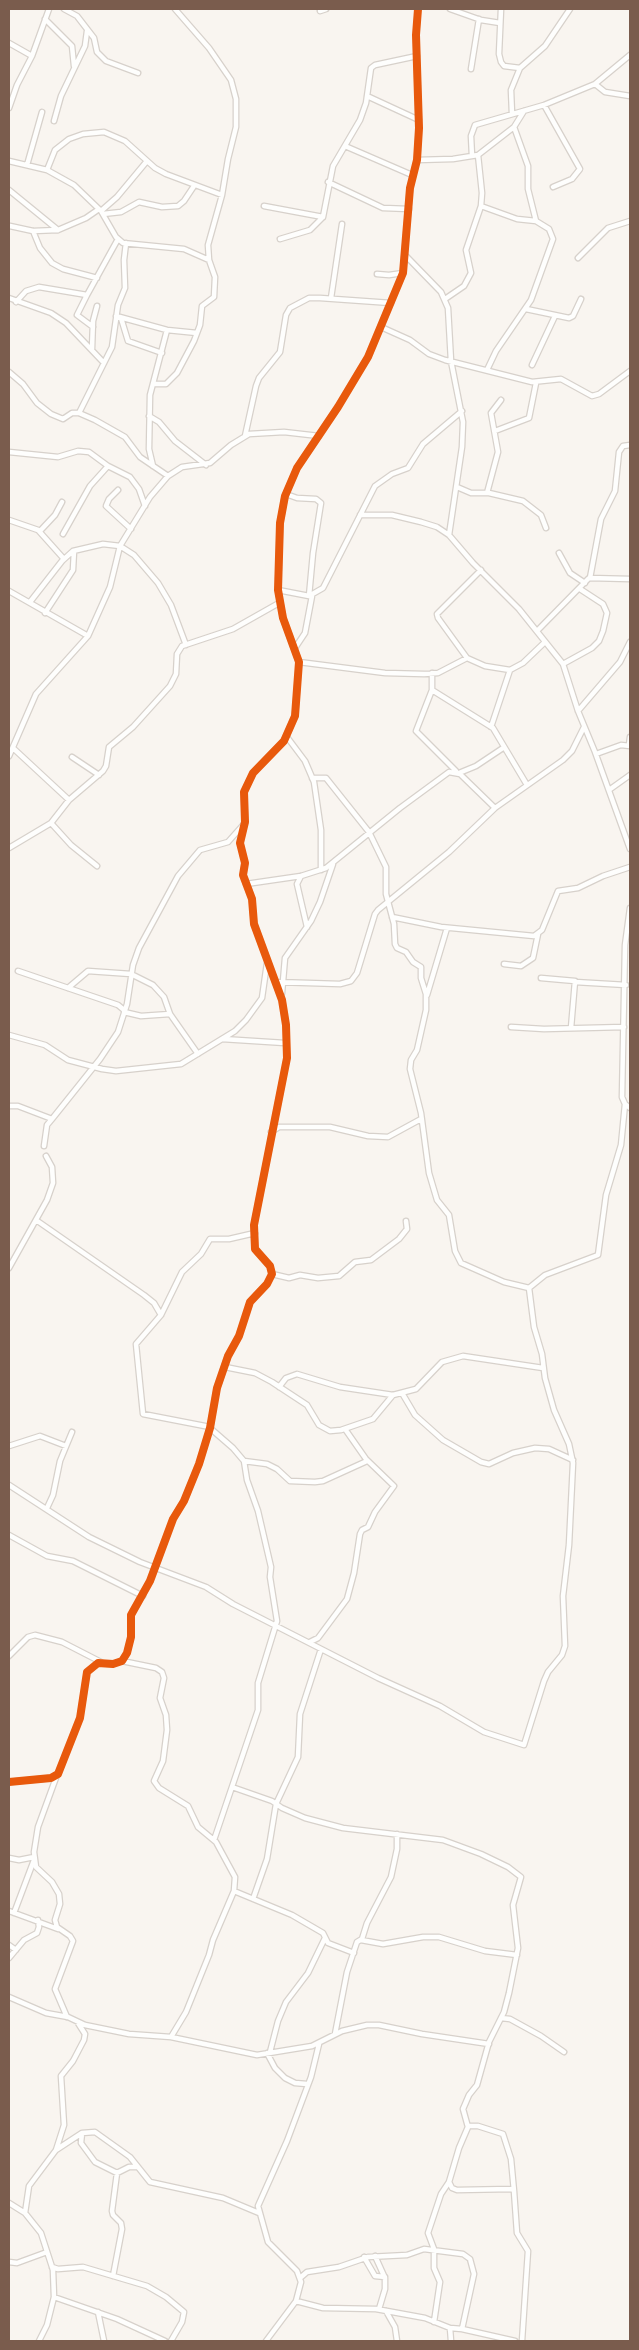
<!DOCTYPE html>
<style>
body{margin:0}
#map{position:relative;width:639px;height:2350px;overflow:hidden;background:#f9f5f0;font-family:"DejaVu Sans",sans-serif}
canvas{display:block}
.frame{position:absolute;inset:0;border:10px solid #7a5c4d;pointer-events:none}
</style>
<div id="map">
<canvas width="639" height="2350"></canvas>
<div class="frame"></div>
</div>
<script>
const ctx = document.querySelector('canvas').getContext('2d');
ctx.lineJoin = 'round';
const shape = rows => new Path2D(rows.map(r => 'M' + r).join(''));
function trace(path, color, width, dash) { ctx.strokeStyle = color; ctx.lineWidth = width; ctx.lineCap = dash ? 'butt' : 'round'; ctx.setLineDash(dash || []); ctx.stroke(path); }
const street = shape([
 [64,9,77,16,94,38,97,52,106,61,138,73],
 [450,9,481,20,500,23],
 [501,9,499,54,501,62,504,66,520,68],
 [320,11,326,9],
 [45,19,72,46,74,66],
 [9,43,32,56],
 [471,69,479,19],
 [595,84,605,92,630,96],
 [367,96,419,120],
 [544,105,580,169,572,179,553,187],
 [9,108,17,85,32,56,49,9],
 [512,114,511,90,520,68,545,46,570,9],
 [54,121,61,96,85,46,87,31],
 [345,146,412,175],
 [472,156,471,136,475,125,544,105,595,84,630,55],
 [417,160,453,159,478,155,514,127,524,111],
 [9,161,47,170,74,185,101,211,116,237,123,243,184,249,209,260],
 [27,165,42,112],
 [47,170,55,150,69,139,83,134,104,132,125,141,155,168,166,174,222,195],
 [328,182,383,208,409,209],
 [9,190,58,230],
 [264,206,323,217],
 [481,206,517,219,536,221],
 [101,211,117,197,147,161],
 [103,214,121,212,139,202,162,207,178,206,184,201,194,186],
 [10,226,33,231,58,230,86,218,99,209],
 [33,231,40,248,52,263,63,269,97,278],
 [280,239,310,230,323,217,333,166,360,120,366,103,371,68,375,65,417,56],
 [406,256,441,292,448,308,451,361,463,422,462,447,449,535,473,563,519,609,563,664,578,711,595,752,630,849],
 [578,258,608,228,630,221],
 [377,274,389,275,403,273],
 [87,295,77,315,93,327],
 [9,298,51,313,66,323,104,363],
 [331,298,342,224],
 [445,299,464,286,471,273,466,250,481,206,482,193,478,155],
 [16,302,26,291,39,287,87,295,118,239],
 [526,309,569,318,573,316,581,299],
 [116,316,167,330,197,333],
 [121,318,128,341,162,353],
 [381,327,410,340,429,354,445,360,532,382,561,379,592,396,599,394,630,371],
 [92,349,93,321,97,306],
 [532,365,555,316],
 [487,370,496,351,531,300,553,239,549,229,536,221,528,189,528,166,514,127],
 [9,372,23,384,37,403,51,414,63,419,72,413,79,413,95,420,125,437,140,457,168,476,182,467,210,463,231,445,249,434,284,432,319,436],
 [153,384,166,384,177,373,194,341,200,325,202,306,214,297,215,277,209,260,208,245,222,195,228,159,236,127,236,99,231,80,209,48,175,9],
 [79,413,112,347,118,305,125,288,124,260,126,243],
 [149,416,159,422,175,441,206,465],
 [495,431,529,418,536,383],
 [245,436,256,386,259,378,280,352,286,315,290,308,309,298,320,298,391,303],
 [9,452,58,457,78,451,89,452,108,466,130,477,139,489,145,506],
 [153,466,149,449,150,395,167,330],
 [457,487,471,493,489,493,523,501,541,515,546,528],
 [118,490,109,499,106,506,131,529],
 [487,493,498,452,491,413,501,400],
 [286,494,297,498,316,499,321,503,313,553,309,596],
 [360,515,392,515,421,522,437,527,449,535],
 [9,520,38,530,64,559],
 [40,531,55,515,62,502],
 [63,534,90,486,108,466],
 [559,553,570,573,585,583],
 [481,570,437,614,438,618,467,658,485,666,510,670,523,663,545,642],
 [590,578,601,519,615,491,619,452,623,446,630,445],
 [278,590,309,596,323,588,375,486,392,474,408,468,423,444,462,411],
 [9,591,88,636],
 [30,602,62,561,73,551,103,544,120,546,134,555,158,583,171,605,186,645],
 [45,613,73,570,74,551],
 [537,631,589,578,630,579],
 [295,648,305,633,312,596],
 [299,662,385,673,424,674,438,673,467,658],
 [563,664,592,648,599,641,603,631,607,613,603,604,580,589],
 [432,673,432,690,416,731,456,771],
 [432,690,493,728,527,785],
 [578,711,620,662,630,642],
 [491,727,510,670],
 [287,737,305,761,314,782,321,830,321,870],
 [629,745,630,737],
 [13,748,69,800],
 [596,754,621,745,630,746],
 [9,756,36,694,88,636,110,587,120,546,150,497,168,476],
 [72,757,99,775],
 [459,773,476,766,503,748],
 [312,778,326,778,369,832,386,867,386,894,394,924,395,944,397,948,406,952,413,962,421,967,421,978,426,994,426,1010,417,1050,411,1060,410,1069,421,1113,429,1173,437,1200,449,1215,455,1251,461,1263,504,1282,529,1288,545,1275,598,1255,606,1195,621,1145,625,1104],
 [609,790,630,775],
 [51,823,71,845,97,866],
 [9,848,51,823,69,800,103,771,106,766,109,747,133,727,170,686,176,674,177,654,182,646,233,629,279,603],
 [301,876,297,884,307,927],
 [246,884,301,876,326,868,400,808,449,772,460,774,495,808],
 [630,908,625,945,622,1097,625,1104,630,1108],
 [392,917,441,927,534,936,542,930,558,891,578,888,603,876,630,867],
 [504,964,521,966,533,958,538,934],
 [18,971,118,1005,124,1010],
 [541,978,575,981,571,1028],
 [276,982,340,984,351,981,357,973,375,914,378,910,449,852,495,808,563,760,572,751,584,727],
 [575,982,626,985],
 [68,988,88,971,131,974,153,985,164,997,170,1014,198,1054],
 [282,993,285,958,311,921,320,902,333,864],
 [427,995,447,928],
 [124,1012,141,1016,170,1014],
 [511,1027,544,1029,624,1027],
 [9,1035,45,1045,68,1060,102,1069,116,1071,181,1064,235,1031,246,1020,262,998,267,963],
 [222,1039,285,1043],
 [9,1106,18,1106,52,1119,100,1059,118,1032,127,1004,133,965,139,948,178,876,200,850,228,842,244,824],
 [271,1132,279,1127,330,1127,368,1136,388,1137,421,1119],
 [44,1146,47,1125,52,1119],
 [36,1220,144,1295,154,1303,161,1315],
 [9,1268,47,1200,53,1183,52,1167,46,1156],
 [272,1274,289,1278,300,1275,318,1278,339,1276,355,1262,371,1260,399,1239,407,1229,406,1221],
 [225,1367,255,1373,272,1382,307,1405,319,1425,330,1431,341,1430,373,1419,393,1395],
 [279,1387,286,1378,297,1374,340,1387,393,1395,416,1389,442,1362,463,1356,543,1368],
 [402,1393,415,1415,443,1440,481,1462,489,1464,513,1453,535,1448,549,1449,573,1460],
 [210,1427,143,1414,136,1344,161,1315,182,1272,201,1254,210,1239,229,1239,255,1233],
 [210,1428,233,1448,244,1461,247,1480,258,1511,271,1567,270,1577,277,1621,258,1683,258,1710,214,1840],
 [9,1446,40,1436,66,1446],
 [244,1461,267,1464,277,1469,290,1481,315,1482,323,1481,367,1461],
 [9,1485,89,1537,140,1562,206,1587,233,1604,378,1678,440,1706,484,1732,524,1745,544,1681,548,1672,562,1655,565,1646,563,1596,569,1545,573,1463,569,1444,554,1410,545,1378,542,1354,534,1327,529,1288],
 [47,1508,53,1495,60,1461,72,1432],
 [9,1535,47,1556,73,1561,143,1596],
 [310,1642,318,1638,347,1599,354,1573,360,1534,362,1530,368,1527,375,1512,394,1486,366,1459,345,1429],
 [9,1656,28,1637,35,1635,62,1642,101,1662],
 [122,1661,156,1668,162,1672,164,1678,160,1698,166,1715,167,1730,163,1761,154,1781,159,1788,188,1806,198,1827,216,1842,235,1877,234,1891,213,1940,209,1955,186,2012,171,2037],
 [57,1775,38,1827,34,1852,36,1867,52,1882,59,1894,60,1904,55,1920,57,1927,70,1936,73,1941,55,1989,67,2017],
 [9,1782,51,1778,58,1774,80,1718,87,1672,98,1663,113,1664,122,1661,127,1653,131,1637,131,1615,150,1581,173,1519,184,1501,199,1464,210,1428,217,1388,228,1356,239,1336,250,1302,267,1284,272,1274,270,1266,255,1249,254,1225,287,1058,286,1025,282,1000,254,924,252,899,243,875,245,863,240,843,245,822,244,792,253,773,284,741,295,716,299,662,283,618,278,590,280,523,285,496,297,468,338,407,368,357,403,273,410,188,417,160,419,128,416,35,418,9],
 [232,1787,272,1801,282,1808,305,1818,343,1828,443,1840,481,1854,508,1867,521,1877,513,1905,518,1948,509,1993,504,2012,489,2042,477,2085,469,2095,463,2109,468,2127,459,2148,449,2182,452,2188,457,2190,512,2189,514,2191,517,2233,528,2251,522,2341],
 [9,1858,19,1860,34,1857],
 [234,1891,292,1915,323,1933,328,1943,354,1953],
 [253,1899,267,1859,276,1804,298,1757,300,1714,321,1649],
 [9,1911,58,1929],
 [14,1913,34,1860],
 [361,1940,383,1944,423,1937,439,1937,485,1951,517,1955],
 [9,1945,16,1950],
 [9,1958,24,1940,37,1933,39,1927,38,1920],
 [9,1997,46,2013,68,2017,85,2025,129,2034,171,2037,257,2055,312,2046,342,2031,367,2025,379,2025,422,2034,489,2044],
 [501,2018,510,2019,541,2036,564,2052],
 [335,2034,347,1972,357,1942,362,1939,367,1923,391,1877,397,1849,397,1834],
 [270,2052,278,2021,286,2002,308,1973,325,1938],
 [267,2053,275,2068,285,2078,295,2083,307,2084],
 [468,2126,478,2126,503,2134,511,2159,514,2191],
 [82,2133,81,2143,95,2162,117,2173,112,2211,113,2215,121,2223,122,2229,113,2276],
 [56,2150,82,2133,95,2132,130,2157,150,2182,223,2198,259,2213],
 [117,2173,129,2167,136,2167],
 [9,2203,25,2213,41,2233,53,2270,54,2297,47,2325,39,2341],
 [25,2213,29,2186,56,2150,64,2125,61,2076,73,2061,84,2040,85,2034,78,2023],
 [375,2256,385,2278,385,2289,379,2309],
 [364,2257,375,2276,385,2277],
 [9,2262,17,2263,47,2252],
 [52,2267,58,2269,83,2267,147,2286,166,2297,184,2312,182,2322,171,2341],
 [300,2278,307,2272,339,2267,368,2257,407,2255,424,2249,463,2254,470,2259,474,2274,462,2329],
 [54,2297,117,2319,165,2341],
 [296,2301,323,2308,376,2309,425,2318,450,2328,462,2329,515,2341],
 [386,2311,395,2327,397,2341],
 [98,2312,104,2341],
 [434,2322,440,2282,434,2268,434,2249,428,2233,441,2194,449,2182],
 [450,2328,451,2341],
 [266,2341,296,2301,301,2282,297,2271,268,2242,258,2206,287,2141,311,2077,319,2044]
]);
trace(street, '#d7d1cb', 7);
trace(street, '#fefefd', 4.5);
trace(shape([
 [9,1782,51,1778,58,1774,80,1718,87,1672,98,1663,113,1664,122,1661,127,1653,131,1637,131,1615,150,1581,173,1519,184,1501,199,1464,210,1428,217,1388,228,1356,239,1336,250,1302,267,1284,272,1274,270,1266,255,1249,254,1225,287,1058,286,1025,282,1000,254,924,252,899,243,875,245,863,240,843,245,822,244,792,253,773,284,741,295,716,299,662,283,618,278,590,280,523,285,496,297,468,338,407,368,357,403,273,410,188,417,160,419,128,416,35,418,9]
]), '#e8590c', 8);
</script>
